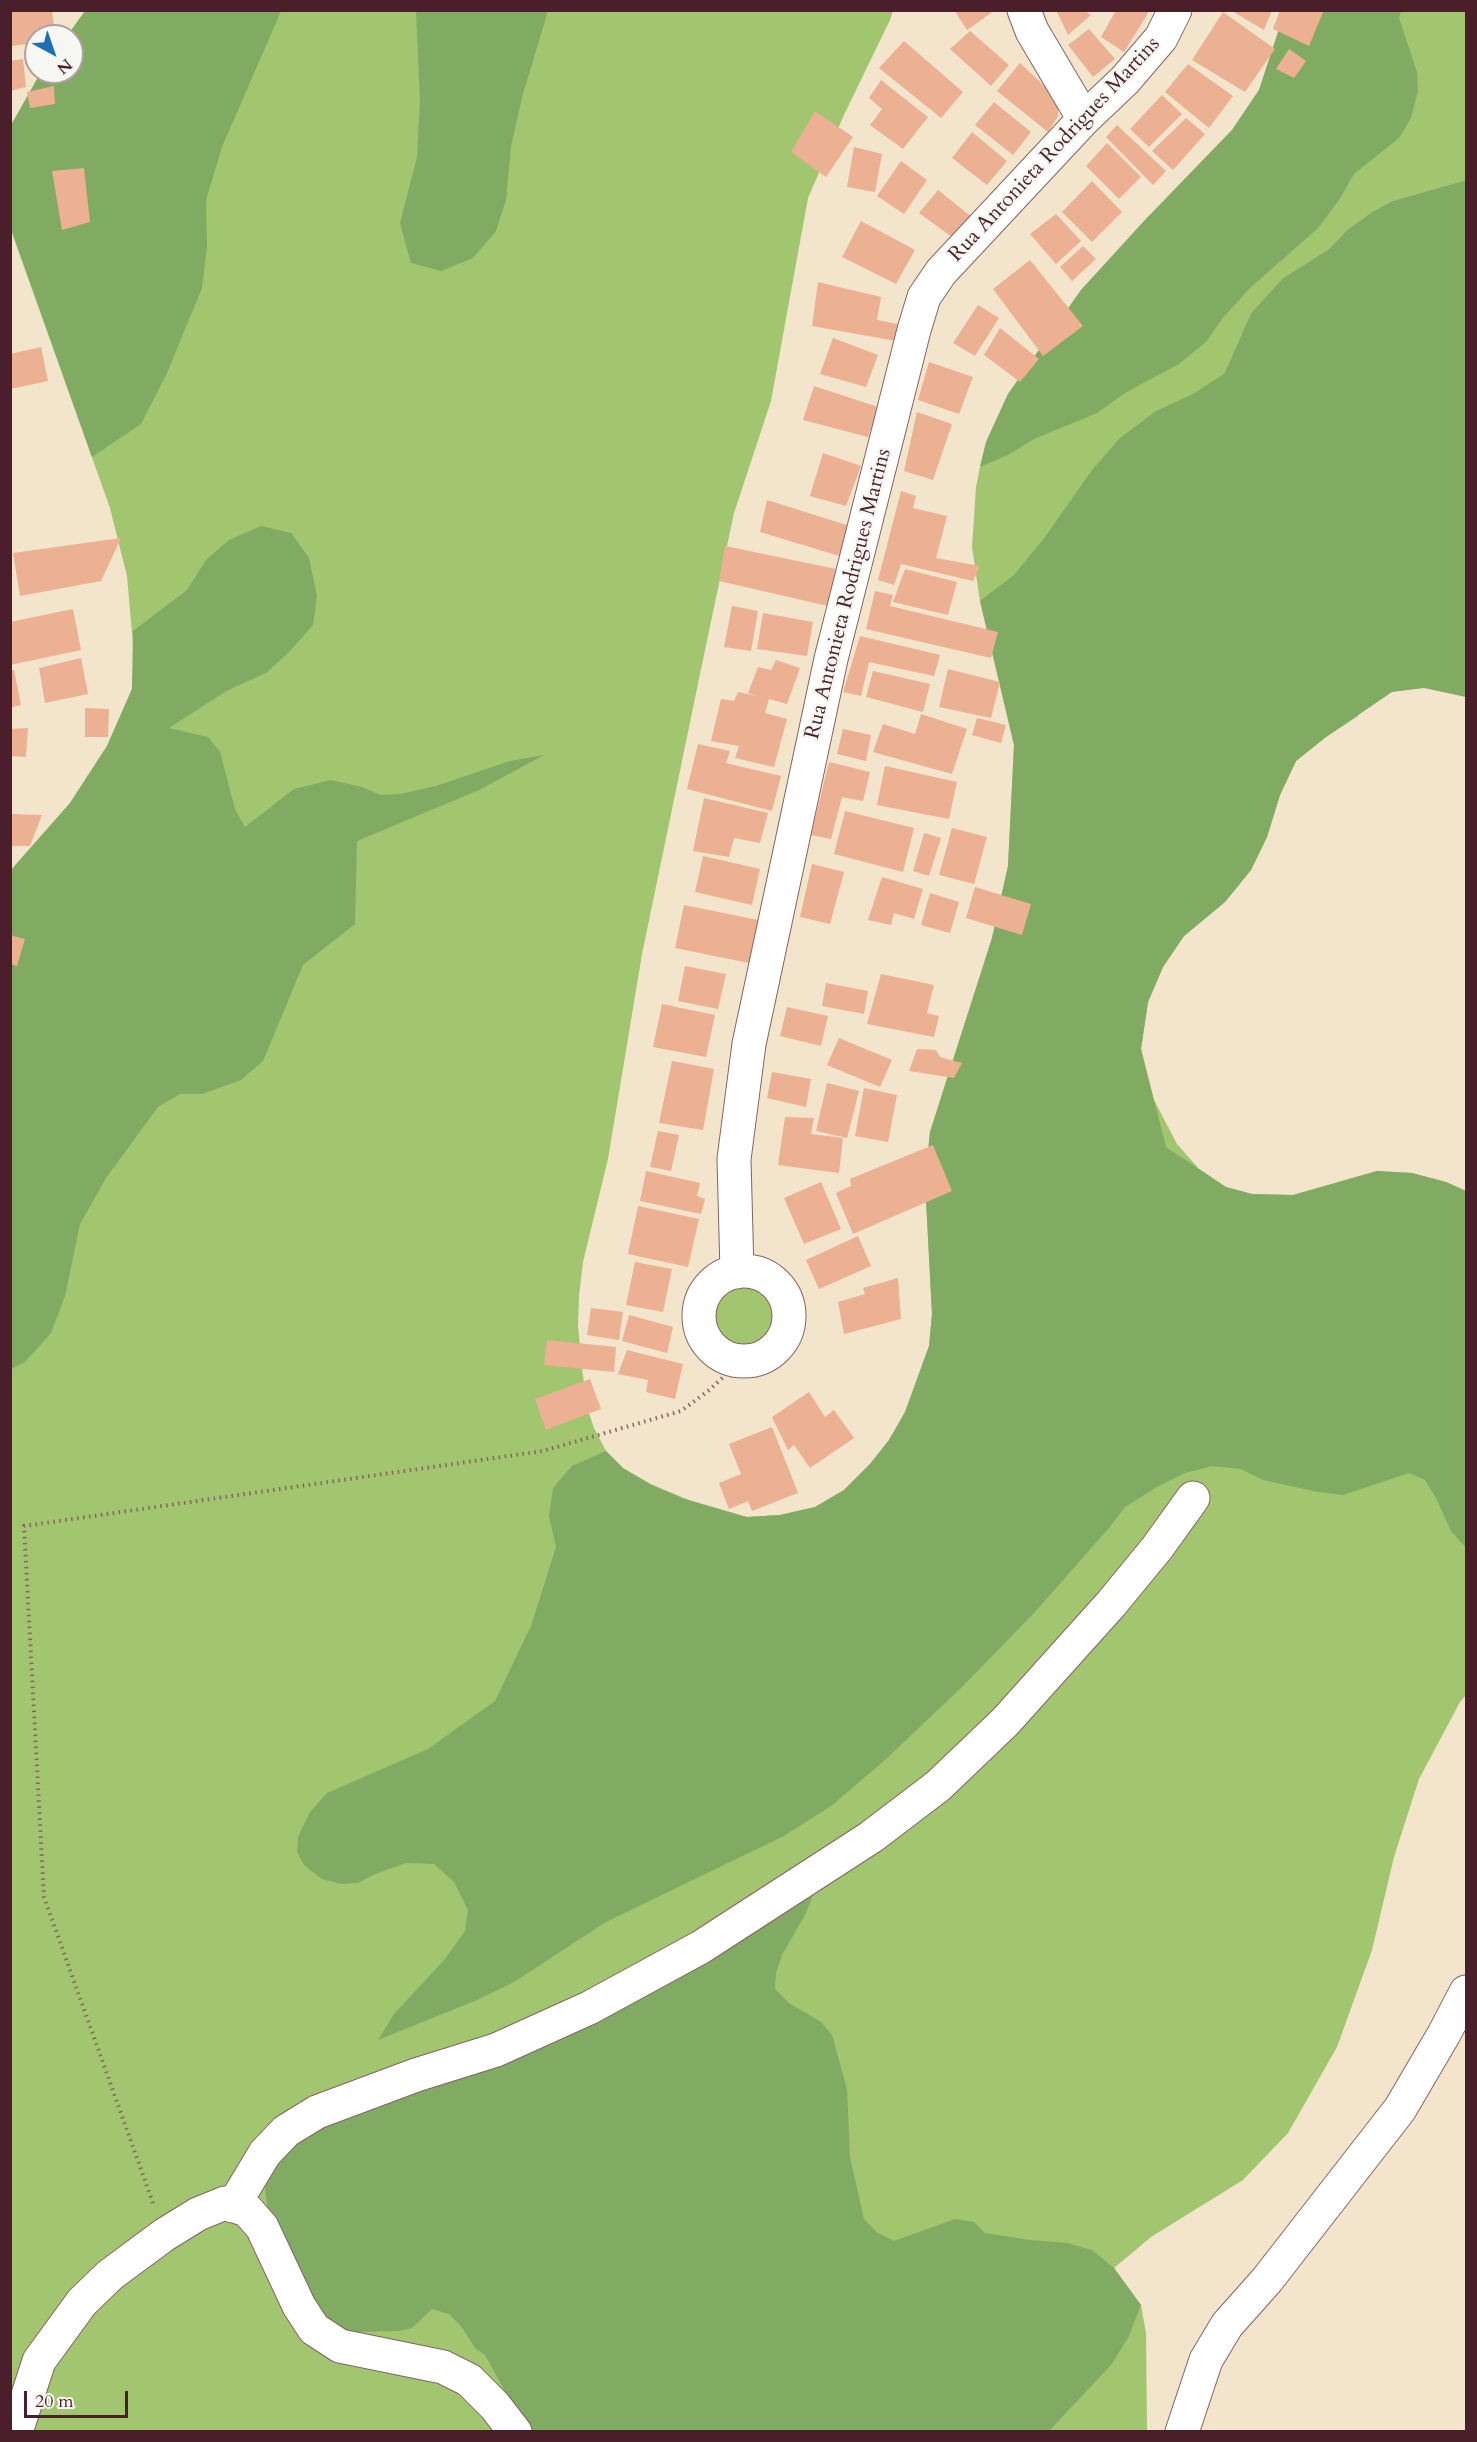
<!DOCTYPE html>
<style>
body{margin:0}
#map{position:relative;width:1477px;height:2442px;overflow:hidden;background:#f3e4cc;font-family:Cardo,serif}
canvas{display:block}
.frame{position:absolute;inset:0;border:12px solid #4a1f2b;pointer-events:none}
.north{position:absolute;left:24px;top:24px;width:60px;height:60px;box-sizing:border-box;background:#f6f6f2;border:2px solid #b1a0a2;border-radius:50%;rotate:140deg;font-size:16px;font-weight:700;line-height:24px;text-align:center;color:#4a1f2b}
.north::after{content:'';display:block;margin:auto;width:21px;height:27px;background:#1f6fb2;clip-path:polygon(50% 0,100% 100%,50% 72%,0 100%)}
.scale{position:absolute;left:24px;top:2391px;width:104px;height:27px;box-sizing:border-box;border:3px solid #4a1f2b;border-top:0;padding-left:8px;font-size:18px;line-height:21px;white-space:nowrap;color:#4a1f2b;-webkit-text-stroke:4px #f6f6f2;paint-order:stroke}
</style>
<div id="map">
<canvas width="1477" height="2442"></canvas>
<div class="frame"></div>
<div class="north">N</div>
<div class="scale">20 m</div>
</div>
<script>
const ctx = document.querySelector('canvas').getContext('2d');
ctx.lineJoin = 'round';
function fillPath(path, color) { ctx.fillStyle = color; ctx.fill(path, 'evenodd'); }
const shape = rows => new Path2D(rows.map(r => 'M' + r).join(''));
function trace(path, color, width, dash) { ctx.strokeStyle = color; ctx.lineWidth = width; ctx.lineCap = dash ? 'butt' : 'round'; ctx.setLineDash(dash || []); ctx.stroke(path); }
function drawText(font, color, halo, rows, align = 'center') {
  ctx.font = font + ' Cardo,serif'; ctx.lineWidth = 5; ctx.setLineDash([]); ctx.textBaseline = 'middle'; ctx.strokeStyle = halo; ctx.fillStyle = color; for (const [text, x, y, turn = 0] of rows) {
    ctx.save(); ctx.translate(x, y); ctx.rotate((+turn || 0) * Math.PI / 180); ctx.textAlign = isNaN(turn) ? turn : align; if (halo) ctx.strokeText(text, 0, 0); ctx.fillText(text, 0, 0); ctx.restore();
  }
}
fillPath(shape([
 [85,11,893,11,890,20,843,117,808,198,771,401,734,513,705,650,642,954,608,1159,583,1262,579,1296,578,1327,586,1404,594,1428,606,1451,623,1468,651,1484,712,1510,747,1517,780,1515,815,1507,844,1490,870,1464,889,1440,905,1412,929,1346,932,1314,925,1181,930,1132,992,938,1008,866,1014,745,980,601,972,547,976,487,980,467,986,442,1008,394,1081,290,1145,220,1232,130,1259,90,1285,11,1466,11,1466,180,1392,201,1372,212,1347,230,1329,249,1283,278,1251,313,1224,374,1358,716,1326,737,1296,761,1280,795,1267,837,1251,870,1225,902,1184,936,1163,967,1148,1002,1141,1049,1153,1098,1177,1144,1199,1169,1226,1187,1252,1194,1293,1195,1377,1171,1412,1173,1446,1182,1466,1191,1466,1695,1460,1702,1419,1779,1394,1857,1372,1950,1337,2047,1288,2133,1243,2180,1151,2237,1114,2268,1141,2305,1146,2333,1147,2431,11,2431,11,870,70,803,107,746,132,689,134,656,127,576,110,508,13,236,10,226,10,127,41,72,72,72,72,36,67,36],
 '708 1316a36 36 0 1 1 72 0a36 36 0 1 1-72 0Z'
]), '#a2c56f');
fillPath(shape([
 [85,11,281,11,222,147,206,200,207,247,202,288,167,373,141,424,92,457,10,226,10,127,41,72,72,72,72,36,67,36],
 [416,11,548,11,523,94,511,146,506,200,496,231,473,258,441,271,411,263,400,223,417,157,420,101],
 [1285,11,1401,11,1399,18,1417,72,1418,91,1411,118,1399,138,1354,174,1339,200,1318,228,1250,288,1222,319,1206,342,1179,364,1125,393,1097,413,1034,439,1008,455,980,467,986,442,1008,394,1081,290,1145,220,1232,130,1259,90],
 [1466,180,1466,697,1424,688,1392,692,1326,737,1296,761,1280,795,1267,837,1251,870,1225,902,1184,936,1163,967,1148,1002,1141,1049,1166,1147,1226,1187,1252,1194,1293,1195,1377,1171,1412,1173,1446,1182,1466,1191,1466,1548,1451,1531,1436,1498,1425,1480,1409,1473,1343,1495,1318,1492,1263,1480,1241,1469,1212,1466,1185,1473,1157,1487,1125,1507,1108,1529,1035,1612,962,1687,885,1760,831,1806,784,1836,606,1922,514,1982,477,2000,378,2040,394,2014,445,1959,465,1931,468,1910,454,1882,434,1864,406,1863,375,1874,358,1883,341,1884,322,1879,304,1865,297,1852,298,1837,310,1812,327,1793,428,1749,495,1701,531,1626,556,1547,549,1516,553,1488,572,1466,606,1451,623,1468,651,1485,682,1498,747,1517,780,1515,815,1507,844,1490,870,1464,889,1440,905,1412,929,1346,932,1314,925,1181,930,1132,992,938,1008,866,1014,745,980,601,1014,575,1045,537,1092,470,1120,438,1156,411,1193,394,1224,374,1251,313,1283,278,1329,249,1347,230,1372,212,1392,201],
 [261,526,291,533,309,558,317,596,313,625,290,651,266,673,228,690,169,728,208,737,220,752,235,809,245,827,294,789,331,780,362,787,381,795,400,794,436,786,510,761,544,755,479,790,357,841,355,924,303,965,263,1061,241,1080,202,1094,180,1094,158,1107,106,1178,80,1224,65,1296,51,1333,25,1362,11,1369,11,870,70,803,107,746,132,689,133,631,187,590,206,560,229,540],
 [815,1880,813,1895,806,1913,782,1955,776,1973,775,1989,789,2003,821,2022,832,2035,847,2089,850,2157,864,2219,878,2233,894,2241,955,2219,974,2222,985,2233,1030,2240,1067,2243,1092,2250,1114,2268,1141,2305,1128,2338,1111,2365,1049,2431,527,2431,485,2355,475,2348,461,2326,449,2314,432,2309,412,2328,399,2331,354,2332,339,2328,326,2320,314,2306,268,2213,265,2189,269,2174,282,2150,389,2090]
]), '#81aa62');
fillPath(shape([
 [10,10,52,10,55,36,36,36,36,43,10,46],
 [959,10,995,10,967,30,956,13],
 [1056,10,1083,10,1091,15,1068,35],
 [1116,10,1150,10,1124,52,1101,37],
 [1230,10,1272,10,1264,30],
 [1280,10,1324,10,1309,46,1273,29],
 [1223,12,1275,49,1245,92,1192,60],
 [1089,29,1115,59,1093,77,1068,45],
 [970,31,1009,65,991,86,950,49],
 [904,41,963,92,941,118,879,68],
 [1289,49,1306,61,1294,78,1276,69],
 [23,59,26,87,10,91,10,61],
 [1020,63,1056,97,1058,105,1058,116,1048,132,997,91],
 [1188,64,1233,96,1209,128,1165,92],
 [881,80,928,117,903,149,870,125,882,109,869,98],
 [54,86,55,104,30,108,27,92],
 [1162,95,1182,114,1149,147,1130,129],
 [994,102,1031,132,1013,155,975,125],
 [815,111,853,137,826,177,791,152],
 [1186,118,1205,134,1173,170,1152,151],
 [1117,125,1166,171,1153,185,1106,137],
 [972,132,1007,161,987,185,952,158],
 [1107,143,1141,177,1119,199,1086,166],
 [854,147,882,154,875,192,847,187],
 [901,161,927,180,904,214,877,196],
 [84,168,90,222,62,230,52,171],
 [1092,181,1122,212,1092,242,1062,212],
 [938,190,973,218,956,240,919,213],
 [1056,214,1081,241,1056,264,1030,234],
 [861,221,915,250,896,284,842,257],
 [1083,246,1096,259,1072,281,1060,267],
 [1030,260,1083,326,1043,356,993,289],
 [818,282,881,297,877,320,903,325,896,341,812,326],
 [978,305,999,318,975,356,953,343],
 [1000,328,1039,359,1020,382,984,355],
 [833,338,878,355,866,387,820,374],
 [41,347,48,381,10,389,10,354],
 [929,362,973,377,959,414,918,400],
 [814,386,878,407,868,437,803,420],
 [917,412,952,424,933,480,904,471],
 [823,453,861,466,846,506,810,496],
 [901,491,916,496,913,508,947,516,936,558,980,566,973,581,901,564,894,585,878,580],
 [767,500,856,528,846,558,760,532],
 [121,538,101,581,20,596,13,553],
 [725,546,836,569,828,606,719,581],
 [905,569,957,582,948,615,893,602],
 [875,591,893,595,890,606,998,632,991,658,866,629],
 [732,606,758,611,751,651,724,647],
 [73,609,81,650,10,665,10,622],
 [763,613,813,622,807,656,757,649],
 [860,636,940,655,934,676,869,662,861,696,843,692],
 [81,658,88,694,45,703,39,668],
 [776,660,800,668,787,704,769,699,765,713,787,719,774,767,735,758,739,746,711,741,721,699,734,701,738,692,758,696,748,693,758,667,771,670],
 [948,669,1000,682,991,718,939,707],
 [14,670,21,705,10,708,10,671],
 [873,671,930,684,923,712,866,697],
 [85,708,109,709,108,737,85,737],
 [921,714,967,729,952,774,873,752,883,724,915,734],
 [977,718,1006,725,1001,743,972,735],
 [28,728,26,757,10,756,10,729],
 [843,729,871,735,866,761,837,754],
 [698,744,730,751,726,763,781,776,772,811,687,789],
 [829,762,870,772,863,801,842,797,831,839,811,835],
 [885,766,957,782,949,819,877,805],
 [704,798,768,813,760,843,734,838,729,857,693,851],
 [845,811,914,828,903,872,834,854],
 [10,814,42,815,30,846,10,846],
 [952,828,987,837,974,884,939,875],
 [924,833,941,838,929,876,913,871],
 [703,856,760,869,752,905,695,892],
 [812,864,844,872,830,924,800,917],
 [882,877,923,889,914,919,894,913,891,925,868,920],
 [975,887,1031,904,1022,935,966,918],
 [930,893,959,902,950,933,921,925],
 [684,905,758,920,749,963,675,948],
 [10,935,25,939,17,966,10,964],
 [685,966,726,974,718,1009,678,1001],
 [881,974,934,985,927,1013,939,1016,934,1037,867,1024],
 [826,983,868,991,864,1014,822,1006],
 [662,1004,715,1015,706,1057,653,1047],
 [787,1007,828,1016,821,1046,780,1036],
 [839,1038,892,1060,880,1087,827,1065],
 [917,1049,936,1050,940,1057,962,1063,954,1078,909,1071],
 [672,1061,714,1069,703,1130,659,1123],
 [772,1072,811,1079,806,1107,767,1098],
 [827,1083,859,1091,847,1138,816,1131],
 [864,1088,897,1095,888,1142,855,1136],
 [785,1117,814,1118,811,1134,843,1138,839,1173,778,1165],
 [658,1131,679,1135,671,1171,650,1167],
 [933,1145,952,1191,853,1234,836,1193,851,1186,850,1179],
 [646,1171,700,1183,697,1196,705,1199,701,1214,640,1201],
 [821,1182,841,1229,804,1244,784,1198],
 [638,1206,699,1219,688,1267,628,1254],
 [858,1236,871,1266,819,1289,806,1260],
 [635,1262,672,1269,663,1312,626,1305],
 [898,1278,901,1319,844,1334,838,1302,865,1294,863,1288],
 [591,1308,623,1312,619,1340,587,1335],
 [629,1315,673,1327,667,1353,622,1341],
 [547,1340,616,1347,614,1372,544,1365],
 [627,1350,683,1364,675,1399,646,1392,648,1380,618,1374],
 [590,1379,601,1409,546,1430,535,1399],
 [809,1392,825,1417,834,1410,854,1438,810,1468,794,1445,788,1450,772,1417],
 [772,1427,798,1493,752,1511,748,1501,729,1509,719,1483,741,1474,729,1444]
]), '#ecb092');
const minor = shape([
 [1024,10,1032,31,1084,119],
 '699 1316a45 45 0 1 1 90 0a45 45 0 1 1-90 0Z',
 [737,1272,734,1159,749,1044,831,659,914,330,924,297,941,272,1084,119,1125,80,1161,38,1175,10],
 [233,2206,265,2153,286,2131,317,2112,416,2075,496,2050,589,2008,701,1947,871,1837,938,1786,1005,1722,1111,1604,1157,1548,1193,1498],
 [16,2432,39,2361,82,2302,110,2275,164,2235,198,2214,225,2203,247,2210,262,2227,299,2306,314,2329,340,2346,443,2367,469,2380,495,2406,515,2432],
 [1182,2432,1206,2360,1227,2325,1267,2280,1400,2109,1444,2034,1466,1992]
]);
trace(minor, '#856463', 35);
trace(shape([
 [153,2203,44,1897,24,1526,543,1451,681,1411,708,1391,741,1361]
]), '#856463', 4, [1.5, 4.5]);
trace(minor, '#fff', 33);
drawText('21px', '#4a1f2b', '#f6f6f2', [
 ["Rua Antonieta Rodrigues Martins",1055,150,-47],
 ["Rua Antonieta Rodrigues Martins",849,594,-76]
]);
</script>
